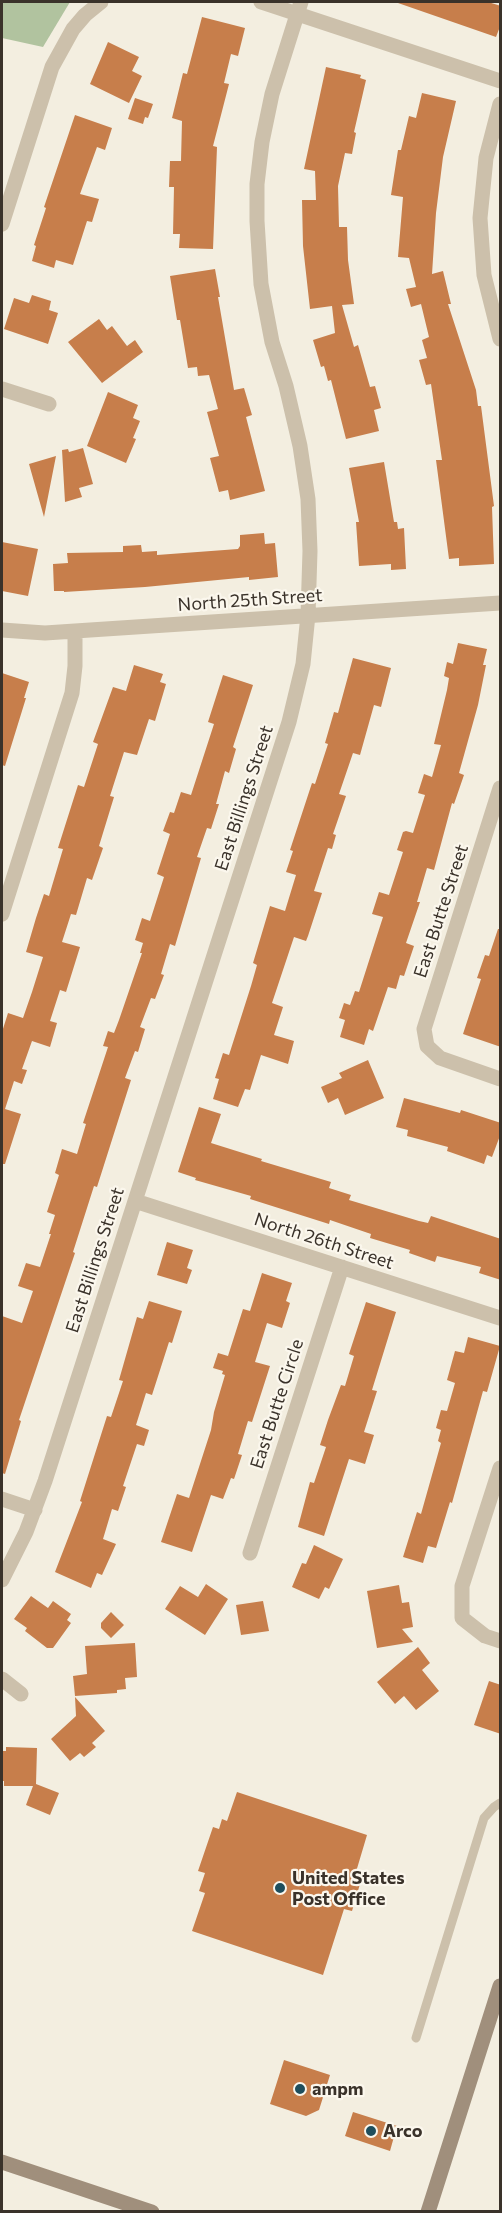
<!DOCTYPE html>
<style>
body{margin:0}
#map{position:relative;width:502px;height:2213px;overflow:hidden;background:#f3eee0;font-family:Commissioner,sans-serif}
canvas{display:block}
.frame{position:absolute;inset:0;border:3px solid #3a322a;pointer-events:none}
</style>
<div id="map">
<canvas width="502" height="2213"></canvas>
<div class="frame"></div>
</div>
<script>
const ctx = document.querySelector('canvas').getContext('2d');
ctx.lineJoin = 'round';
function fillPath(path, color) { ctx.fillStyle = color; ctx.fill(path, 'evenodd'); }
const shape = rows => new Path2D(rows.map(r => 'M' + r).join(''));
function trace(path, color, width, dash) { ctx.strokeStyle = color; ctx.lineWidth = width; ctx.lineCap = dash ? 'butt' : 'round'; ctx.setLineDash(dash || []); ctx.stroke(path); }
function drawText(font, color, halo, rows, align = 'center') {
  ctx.font = font + ' Commissioner,sans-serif'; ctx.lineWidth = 4.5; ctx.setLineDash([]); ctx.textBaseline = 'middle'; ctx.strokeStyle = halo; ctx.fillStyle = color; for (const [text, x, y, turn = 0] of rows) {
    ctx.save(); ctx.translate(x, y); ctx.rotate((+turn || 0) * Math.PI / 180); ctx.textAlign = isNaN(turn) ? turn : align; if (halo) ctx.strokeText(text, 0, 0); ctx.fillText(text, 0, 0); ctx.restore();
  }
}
fillPath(shape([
 [2,2,70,2,43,47,2,38]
]), '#b1c39f');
fillPath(shape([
 [398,2,488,2,501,6,501,24,496,37,398,3],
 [202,17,245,28,238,56,231,54,224,83,229,84,213,146,217,147,213,249,179,248,180,234,173,234,174,187,169,187,170,161,181,161,182,121,172,118,183,73,187,74],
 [108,42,139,57,132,71,142,76,129,103,90,84],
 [326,67,361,75,360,78,366,80,354,132,356,133,352,154,345,153,338,186,339,227,347,227,348,260,354,304,342,305,354,347,358,345,370,387,375,386,381,408,374,410,379,431,346,439,331,380,328,381,324,366,321,367,313,340,335,333,332,306,310,309,303,246,302,200,316,200,315,171,304,169],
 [422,93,456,101,443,157,436,213,432,274,443,271,451,304,448,304,476,390,478,406,481,406,494,506,492,507,494,564,459,566,459,558,449,559,436,460,442,460,431,384,426,385,419,360,427,358,422,340,429,337,421,304,411,307,406,289,416,287,409,258,398,257,403,197,391,195,398,150,401,150,409,116,416,118],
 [135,98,153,104,148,118,145,117,143,124,128,119],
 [75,115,112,128,105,150,97,147,80,194,99,199,92,222,87,221,73,265,56,260,54,268,32,261,36,246,34,245,46,208,44,207],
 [215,269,220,297,218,297,234,390,244,388,252,415,246,417,265,491,230,500,228,490,219,492,210,458,219,456,207,412,218,409,209,375,198,376,197,367,188,368,180,320,177,320,170,276],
 [32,295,51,301,49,310,58,313,48,344,4,329,14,298,29,303],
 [99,319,107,330,112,326,127,346,135,340,143,352,102,383,68,342],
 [108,392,138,405,133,418,140,421,133,438,136,439,126,463,87,446],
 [83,448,93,484,79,488,82,497,65,502,62,450,68,449,69,452],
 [56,456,44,517,29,464],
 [384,462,394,522,397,522,398,529,404,528,406,569,391,570,391,564,359,566,356,522,359,522,349,468],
 [264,533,265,544,275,543,278,577,249,580,249,577,145,587,64,592,64,591,54,591,53,564,68,563,67,553,123,552,123,546,141,545,142,552,157,551,157,555,238,549,240,546,240,535],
 [2,542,38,549,28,596,2,591],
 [458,643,487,649,483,665,486,665,478,705,459,773,464,775,454,804,452,803,434,870,427,868,417,902,420,902,406,943,414,946,404,976,400,975,396,989,388,987,373,1031,369,1029,364,1045,340,1037,345,1020,339,1018,344,1003,350,1005,355,991,359,992,383,917,372,914,379,892,389,895,403,852,397,850,403,832,406,831,413,833,425,795,418,793,424,774,432,777,441,745,434,744,447,690,449,678,444,676,447,662,453,664],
 [353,658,391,668,381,707,374,705,360,755,353,753,339,794,346,796,333,834,336,835,332,849,328,848,314,891,322,893,308,936,306,941,294,937,272,1003,283,1007,274,1035,294,1041,288,1064,261,1055,250,1090,245,1089,238,1107,213,1099,219,1079,215,1078,223,1053,229,1055,251,986,257,965,253,963,270,906,285,911,296,875,286,872,293,851,290,850,312,783,315,784,328,744,325,743,334,712,338,713],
 [134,665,163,674,160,682,166,684,155,721,149,719,137,755,124,752,110,796,114,797,99,846,103,848,92,880,87,878,76,915,71,914,62,942,80,947,66,992,60,990,50,1021,57,1023,50,1047,32,1041,22,1069,27,1070,22,1084,14,1081,5,1109,21,1114,5,1164,2,1164,2,1032,8,1013,23,1018,32,992,43,957,26,952,36,918,44,894,49,896,63,849,58,848,78,785,84,787,98,744,93,742,113,687,126,691],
 [2,673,29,682,24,698,26,698,5,766,2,765],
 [223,675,253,685,233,747,236,749,229,773,225,771,216,804,219,804,211,829,207,828,197,857,201,858,175,946,170,944,161,974,164,975,155,999,151,998,140,1027,145,1029,138,1052,135,1051,125,1078,131,1080,97,1187,94,1186,73,1252,75,1253,19,1420,21,1421,5,1474,2,1473,2,1316,22,1323,33,1291,18,1286,26,1263,40,1267,51,1234,49,1234,55,1215,47,1212,59,1175,55,1173,62,1149,77,1154,86,1124,83,1123,108,1047,103,1046,108,1031,114,1033,119,1020,142,953,140,953,143,943,135,940,142,918,150,921,164,877,157,874,170,834,163,831,170,812,174,813,181,792,191,795,214,724,208,722],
 [498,929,501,929,501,1047,463,1034,481,979,477,978,485,955,489,956],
 [368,1060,384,1098,345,1115,338,1098,328,1103,321,1087,342,1078,339,1073],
 [404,1098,460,1113,461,1110,501,1123,501,1133,492,1157,487,1155,484,1164,447,1151,448,1147,407,1136,408,1130,396,1127],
 [199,1107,221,1114,211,1143,262,1159,261,1161,331,1182,329,1188,351,1195,349,1200,419,1221,428,1223,431,1216,501,1239,501,1280,479,1273,481,1267,437,1256,435,1262,409,1253,410,1250,370,1238,371,1234,330,1220,329,1224,250,1199,251,1196,195,1180,196,1178,178,1172],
 [167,1242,193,1250,187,1268,192,1270,187,1284,157,1275],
 [262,1273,292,1283,286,1301,290,1303,282,1328,267,1323,255,1362,270,1366,252,1422,248,1421,238,1454,242,1455,234,1479,231,1478,223,1499,211,1495,192,1552,161,1542,177,1494,189,1498,211,1430,214,1412,225,1375,222,1374,223,1371,213,1368,218,1353,228,1356,243,1309,250,1311],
 [149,1301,182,1311,172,1343,169,1342,152,1395,146,1393,136,1425,149,1430,144,1446,137,1444,123,1486,126,1487,118,1511,112,1509,103,1539,116,1544,102,1575,97,1573,91,1588,55,1572,82,1502,80,1501,107,1416,111,1417,123,1381,119,1380,137,1317,143,1319],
 [366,1302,396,1312,372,1390,377,1391,364,1432,374,1435,365,1464,349,1459,324,1536,298,1527,310,1482,314,1483,326,1447,320,1445,328,1420,341,1385,345,1386,354,1356,349,1354],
 [468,1337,500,1346,487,1392,483,1391,452,1503,450,1502,436,1548,428,1546,423,1563,403,1557,417,1512,421,1514,441,1443,438,1441,441,1430,436,1428,441,1410,447,1411,455,1383,447,1380,455,1351,464,1353],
 [314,1545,343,1559,329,1589,325,1587,319,1599,292,1587,302,1563,306,1564],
 [206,1584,228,1599,205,1635,165,1609,180,1586,198,1597],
 [399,1585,402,1603,409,1602,413,1627,402,1629,413,1642,377,1648,367,1591],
 [31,1596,48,1608,53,1601,71,1614,67,1620,71,1623,53,1648,47,1648,25,1631,27,1628,14,1619],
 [263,1601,269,1631,241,1635,236,1605],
 [111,1612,124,1625,111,1638,101,1628,101,1623],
 [135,1643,137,1677,125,1678,126,1689,117,1690,117,1693,75,1696,73,1676,87,1674,85,1646],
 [418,1647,430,1663,422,1670,439,1691,416,1710,404,1696,395,1704,377,1682],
 [489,1681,501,1685,501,1734,474,1725],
 [75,1697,105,1731,92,1743,96,1747,84,1757,80,1753,70,1761,51,1739,76,1716],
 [6,1747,37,1748,36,1784,59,1793,50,1815,26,1805,33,1786,4,1786,4,1781,2,1781,2,1751,6,1751],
 [237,1792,367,1835,353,1882,360,1884,352,1911,344,1909,323,1975,192,1931,205,1893,199,1891,205,1873,198,1871,213,1827,219,1829,222,1819,227,1821],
 [284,2060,330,2075,319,2110,306,2116,270,2104],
 [353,2112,397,2126,390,2151,345,2136]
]), '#c77e4b');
trace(shape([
 [416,2038,484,1818,494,1807,500,1803]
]), '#ccc0ab', 9);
trace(shape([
 [261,2,500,81],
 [500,104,486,158,480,218,484,275,500,339],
 [2,224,52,67,73,29,85,15,101,2],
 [2,389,49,404],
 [2,630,45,633,75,631,500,603],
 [500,788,424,1029,427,1046,440,1058,500,1079],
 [2,914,72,693,75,666,75,631],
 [135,1201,500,1318],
 [500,1468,462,1586,462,1618,485,1636,500,1641],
 [2,1499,35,1510],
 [250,1553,342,1267],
 [2,1580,26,1532,45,1481,289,722,303,664,308,615,310,551,308,499,300,446,286,386,272,342,261,284,257,221,257,184,262,142,272,94,301,2],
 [2,1679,21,1694]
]), '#ccc0ab', 15);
trace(shape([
 [2,2162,152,2212],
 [428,2212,500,1986]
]), '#a08f7c', 15);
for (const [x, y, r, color] of [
 [280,1888,6,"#1f4e5c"],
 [300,2089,6,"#1f4e5c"],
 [371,2131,6,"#1f4e5c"]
]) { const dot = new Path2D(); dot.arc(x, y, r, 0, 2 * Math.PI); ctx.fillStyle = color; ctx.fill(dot); trace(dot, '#fbf7ed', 2); }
drawText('18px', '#3a322a', '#fbf7ed', [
 ["North 25th Street",250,600,-4],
 ["East Billings Street",244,798,-72],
 ["East Butte Street",441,911,-72],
 ["North 26th Street",324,1241,18],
 ["East Billings Street",95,1260,-72],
 ["East Butte Circle",277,1404,-72]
]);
drawText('bold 18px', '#3a322a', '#fbf7ed', [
 ["United States",292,1878],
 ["Post Office",292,1899],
 ["ampm",312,2089],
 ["Arco",383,2131]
], 'left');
</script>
